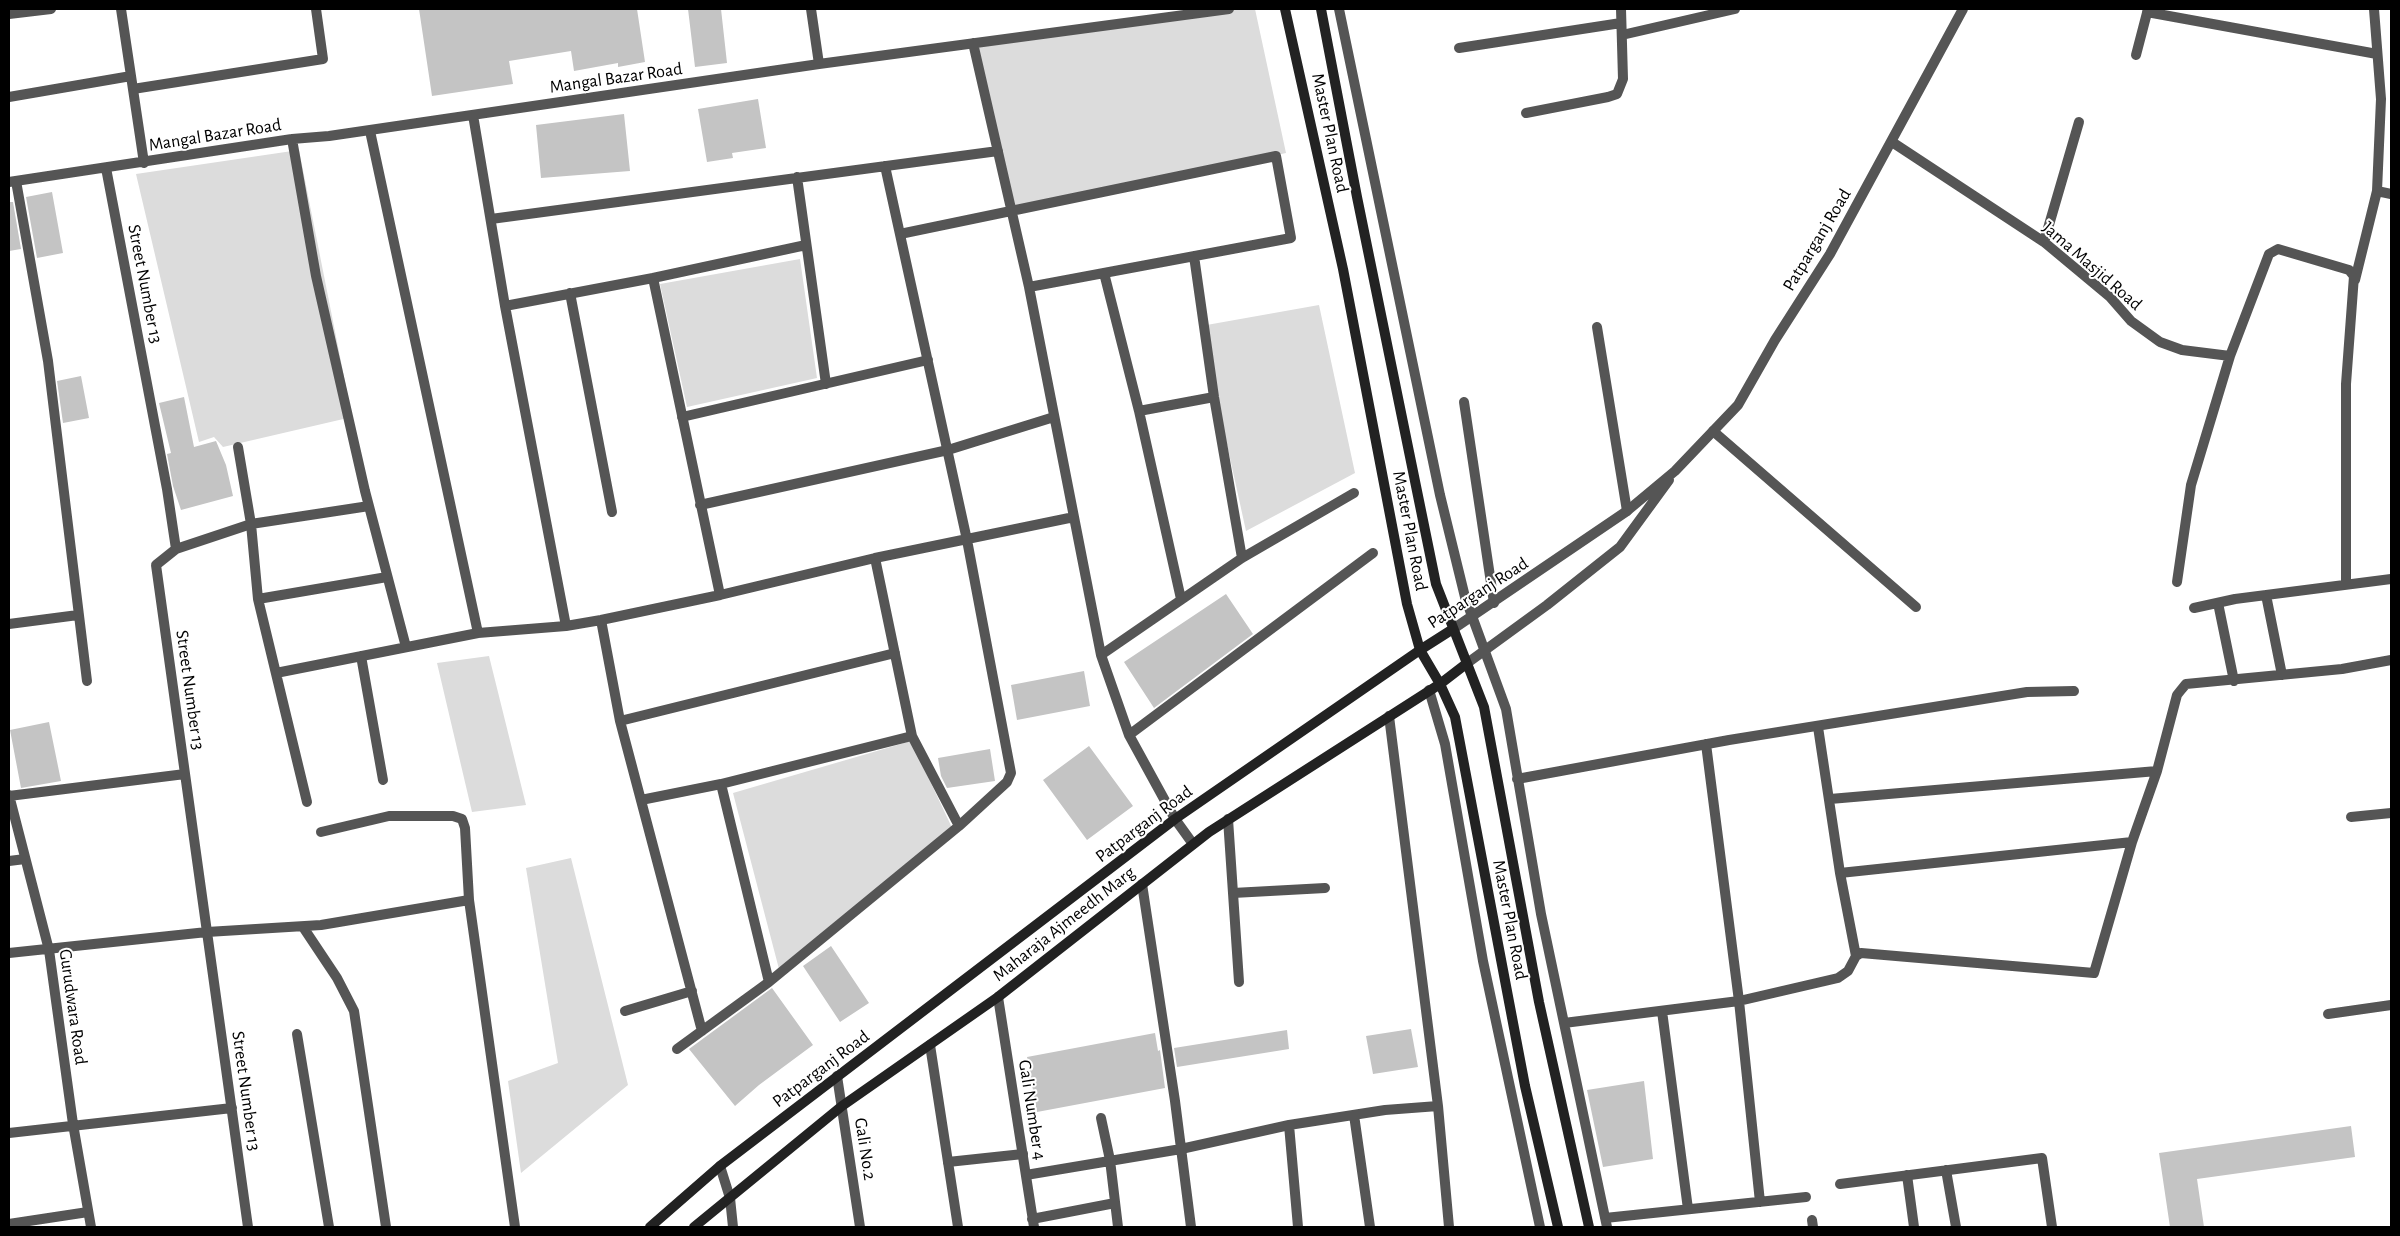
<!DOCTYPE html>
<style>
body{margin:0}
#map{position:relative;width:2400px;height:1236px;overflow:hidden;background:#fff;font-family:"Alegreya Sans",sans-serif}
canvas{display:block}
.frame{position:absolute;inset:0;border:10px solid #000;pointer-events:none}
</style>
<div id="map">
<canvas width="2400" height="1236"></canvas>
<div class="frame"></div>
</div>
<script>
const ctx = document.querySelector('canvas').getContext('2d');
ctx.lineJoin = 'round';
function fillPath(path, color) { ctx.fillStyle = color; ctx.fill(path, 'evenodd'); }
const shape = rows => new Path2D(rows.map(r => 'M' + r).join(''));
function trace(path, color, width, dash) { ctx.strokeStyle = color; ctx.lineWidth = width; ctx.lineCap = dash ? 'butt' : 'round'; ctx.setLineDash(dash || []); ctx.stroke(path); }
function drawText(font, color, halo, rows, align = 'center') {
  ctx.font = font + ' "Alegreya Sans",sans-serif'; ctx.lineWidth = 4; ctx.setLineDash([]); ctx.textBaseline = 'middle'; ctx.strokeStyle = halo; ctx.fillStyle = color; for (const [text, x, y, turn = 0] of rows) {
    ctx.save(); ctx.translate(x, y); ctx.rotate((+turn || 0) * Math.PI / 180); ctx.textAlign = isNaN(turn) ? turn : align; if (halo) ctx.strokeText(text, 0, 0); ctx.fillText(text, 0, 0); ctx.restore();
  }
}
fillPath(shape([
 [1230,9,1255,9,1286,153,1012,212,973,43],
 [299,150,352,417,223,447,214,437,199,442,136,174],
 [800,259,817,378,687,407,660,284],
 [1319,305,1355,473,1246,531,1201,326],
 [489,656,526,805,472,812,437,663],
 [911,741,955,834,779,969,733,793],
 [571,858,628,1085,521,1173,508,1081,558,1063,526,868]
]), '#dcdcdc');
fillPath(shape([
 [419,9,637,9,645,62,618,67,618,63,574,71,571,51,509,61,513,84,432,96],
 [688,9,721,9,727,63,695,67],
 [758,99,766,148,732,153,733,158,707,162,698,109],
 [624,114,630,171,541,178,536,125],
 [52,192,63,253,37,258,26,197],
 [9,202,13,202,21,249,9,251],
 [81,376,89,418,63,423,57,381],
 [184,397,194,447,216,441,226,465,233,496,181,510,173,486,167,454,171,453,159,403],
 [1226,594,1253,634,1154,708,1124,662],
 [1084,671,1090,706,1017,720,1011,685],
 [49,722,61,781,21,788,10,730],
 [1089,746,1133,806,1087,840,1043,780],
 [990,749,995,781,947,788,941,776,938,758],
 [831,946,869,1003,840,1022,803,966],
 [772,988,813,1045,759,1085,735,1106,689,1049],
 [1411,1029,1418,1067,1373,1074,1366,1036],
 [1287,1030,1289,1049,1177,1067,1174,1048],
 [1155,1033,1158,1051,1160,1050,1165,1088,1037,1112,1027,1057],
 [1644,1081,1653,1159,1603,1167,1587,1090],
 [2351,1126,2355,1157,2197,1179,2204,1227,2170,1227,2159,1153]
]), '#c4c4c4');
trace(shape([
 [1713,431,1916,607],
 [1228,819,1239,982],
 [1233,893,1325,888],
 [948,1162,1023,1154]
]), '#555', 10);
trace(shape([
 [121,9,144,163],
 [811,9,819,64],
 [1339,9,1440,495,1465,597,1506,709,1541,914,1607,1227],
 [2147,12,2377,54],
 [9,14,51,9],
 [1622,35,1735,9],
 [973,43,1029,287,1101,655,1129,735,1175,819,1193,844],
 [1459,48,1621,23],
 [2136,55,2148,9],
 [133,89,323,59,316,9],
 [9,97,131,76],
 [1526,113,1608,97,1617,94,1623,79,1621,9],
 [473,115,505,306,566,626],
 [370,131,478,633],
 [292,139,316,276,365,491,406,647],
 [1892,142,2044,242,2110,297,2131,321,2160,342,2182,350,2230,356],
 [106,168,167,489,176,549],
 [797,177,826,384],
 [16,181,48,361,87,681],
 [9,182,292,139,329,136,819,64,1229,9],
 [2377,191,2391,194],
 [491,219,998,151],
 [900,234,1276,156,1291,238,1029,287],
 [2044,242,2079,122],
 [1194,256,1214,397,1242,558],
 [1104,273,1139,411,1181,599],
 [2355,280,2377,191,2381,99,2374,9],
 [570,293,612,512],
 [505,306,653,278],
 [1597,327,1627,511],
 [1464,402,1494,603],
 [1139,411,1214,397],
 [682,417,928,360],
 [238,447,251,524,258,599,307,802],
 [700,505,948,450,1054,417],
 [875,558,912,736,959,826],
 [2177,582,2191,485,2230,356,2269,254,2278,249,2349,270,2354,276,2346,384,2346,583],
 [720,595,653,278,806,245],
 [2266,595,2282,675],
 [258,599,387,577],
 [2218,603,2234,681],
 [2194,608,2235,599,2391,579],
 [601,620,620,721,702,1031],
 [9,624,78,615],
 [1101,655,1242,558,1354,493],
 [361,656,383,780],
 [276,673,478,633,566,626,601,620,720,595,875,558,1074,517],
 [1429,690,1445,744,1483,961,1540,1227],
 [620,721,895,653],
 [1818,727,1840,873,1856,956],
 [1129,735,1373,553],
 [1706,744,1739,1001,1760,1202],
 [1517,779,1729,740,2027,692,2074,691],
 [721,784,769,982],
 [9,795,49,950,73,1124,91,1227],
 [9,796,185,774],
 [1830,799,2157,771],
 [641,800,721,784,912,736],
 [2351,817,2391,813],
 [321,832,389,816,453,816,462,819,465,828,469,900,515,1227],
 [9,861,25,859],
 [1840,873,2132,842],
 [1142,884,1175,1101,1191,1227],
 [303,927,337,978,354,1011,386,1227],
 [9,953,207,932,321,925,469,900],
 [998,997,1034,1227],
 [625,1011,692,991],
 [1662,1011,1688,1209],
 [2328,1014,2391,1005],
 [1564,1023,1739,1001,1838,978,1848,971,1856,956,1861,953,2094,973,2132,842,2157,771,2177,695,2181,690,2186,684,2342,669,2391,660],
 [297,1034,329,1227],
 [930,1045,958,1227],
 [677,1049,769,982,959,826,1007,782,1011,773,967,540,885,166],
 [837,1076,860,1227],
 [1438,1106,1449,1227],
 [1354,1115,1370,1227],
 [1101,1118,1110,1160,1118,1227],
 [1289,1125,1298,1227],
 [9,1133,232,1108],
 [720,1166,730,1198,733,1227],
 [1946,1170,1956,1227],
 [1026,1175,1181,1149,1289,1125,1385,1110,1438,1106,1389,716],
 [1907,1175,1914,1227],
 [1840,1184,2042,1158,2052,1227],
 [1605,1218,1806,1197],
 [1032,1219,1115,1203],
 [1812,1220,1813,1227],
 [9,1224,88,1212],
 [248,1227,156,565,176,549,251,524,369,506]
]), '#555', 10);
trace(shape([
 [1453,629,1627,511,1675,471,1738,405,1775,340,1830,254,1963,9],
 [1466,664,1547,605,1620,547,1669,480]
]), '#555', 10);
trace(shape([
 [1285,9,1343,269,1407,604,1420,650,1440,684,1455,717,1525,1086,1558,1227],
 [1321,9,1357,197,1436,584,1484,707,1539,1002,1589,1227],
 [650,1227,720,1166,1175,819,1420,650,1453,629],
 [694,1227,842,1106,998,997,1209,832,1440,684,1466,664]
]), '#222', 10);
drawText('18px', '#000', '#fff', [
 ["Mangal Bazar Road",616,78,-8],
 ["Master Plan Road",1330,133,78],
 ["Mangal Bazar Road",215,135,-9],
 ["Patparganj Road",1817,240,-59],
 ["Jama Masjid Road",2092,266,41],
 ["Street Number 13",145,284,79],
 ["Master Plan Road",1410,531,79],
 ["Patparganj Road",1478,593,-33],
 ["Street Number 13",190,690,82],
 ["Patparganj Road",1144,824,-37],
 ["Master Plan Road",1510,920,79],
 ["Maharaja Ajmeedh Marg",1064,924,-38],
 ["Gurudwara Road",73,1007,82],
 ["Patparganj Road",821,1069,-37],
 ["Street Number 13",246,1091,82],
 ["Gali Number 4",1032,1110,81],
 ["Gali No.2",865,1149,81]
]);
</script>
